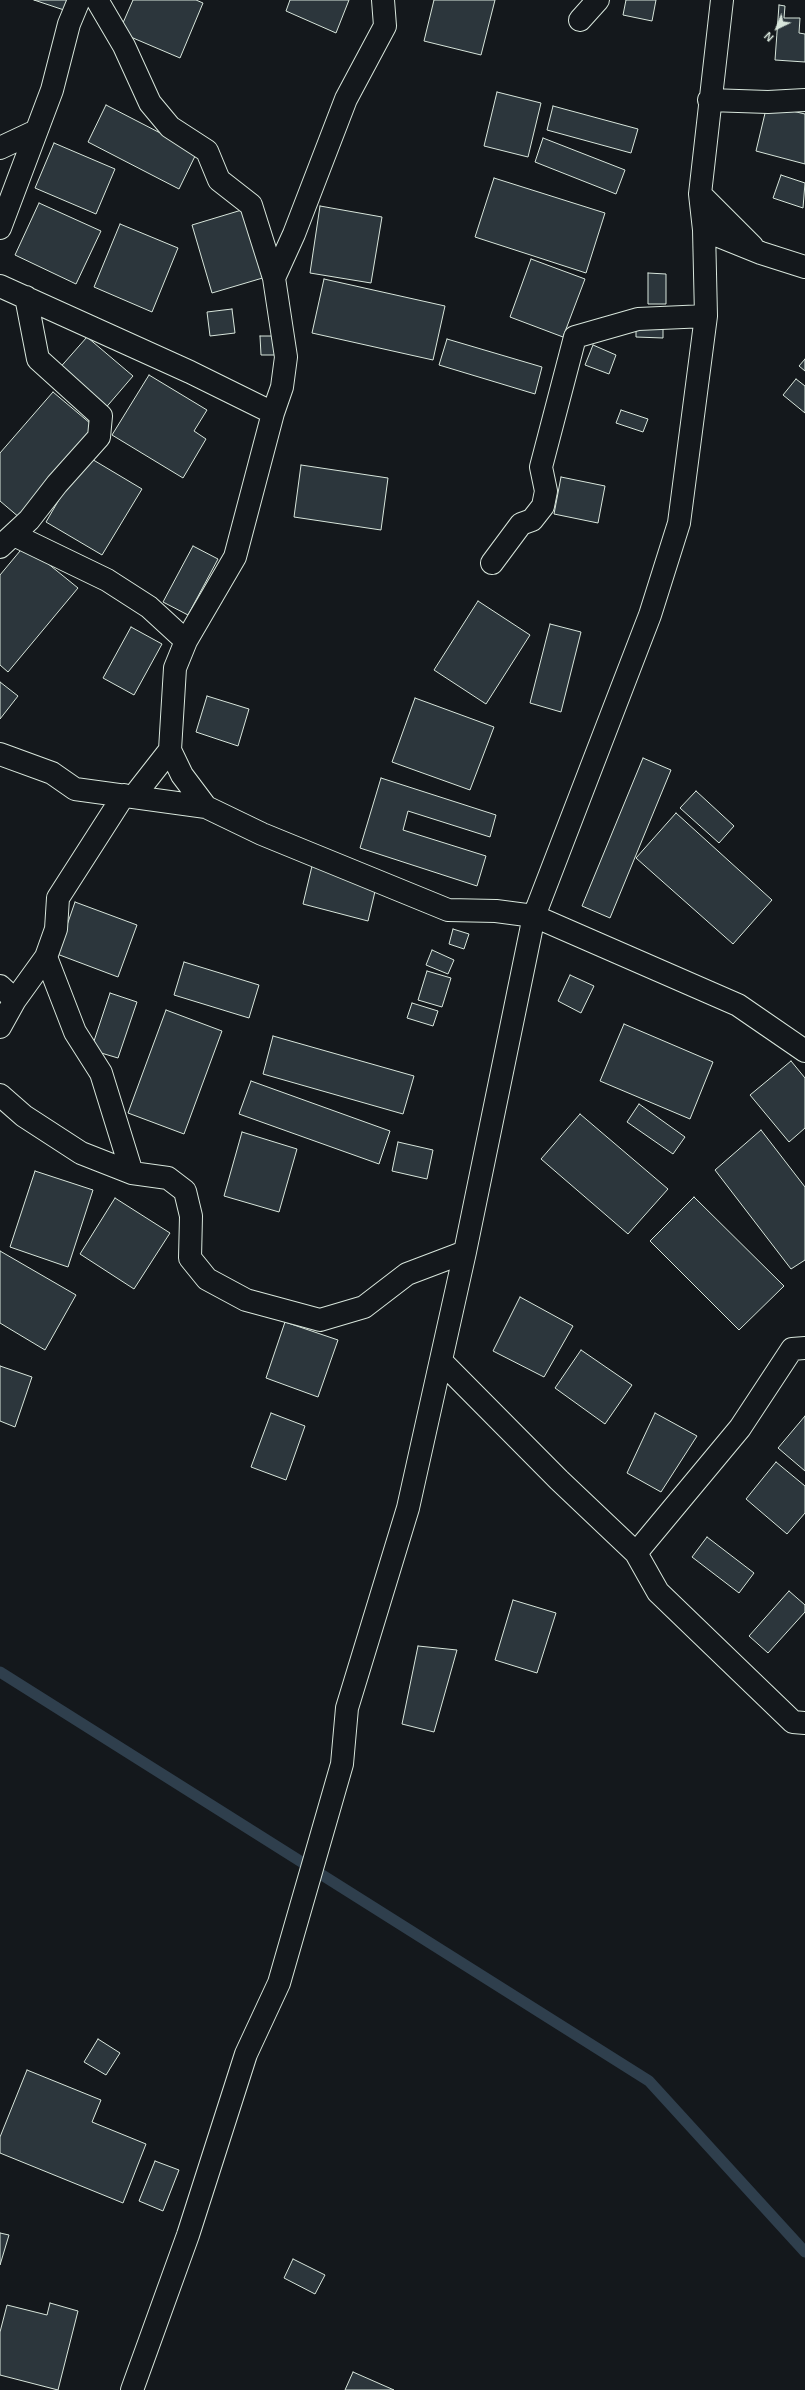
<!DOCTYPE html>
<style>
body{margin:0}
#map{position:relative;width:805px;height:2390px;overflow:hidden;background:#14181c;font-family:Arial,sans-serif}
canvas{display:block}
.north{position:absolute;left:757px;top:8px;width:40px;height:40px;-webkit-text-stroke:3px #14181c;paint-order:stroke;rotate:223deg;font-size:11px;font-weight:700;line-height:16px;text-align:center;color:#d8e6dc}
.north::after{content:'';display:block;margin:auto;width:14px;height:18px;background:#d8e6dc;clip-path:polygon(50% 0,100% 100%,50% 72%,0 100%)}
</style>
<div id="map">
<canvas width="805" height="2390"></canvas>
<div class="north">N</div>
</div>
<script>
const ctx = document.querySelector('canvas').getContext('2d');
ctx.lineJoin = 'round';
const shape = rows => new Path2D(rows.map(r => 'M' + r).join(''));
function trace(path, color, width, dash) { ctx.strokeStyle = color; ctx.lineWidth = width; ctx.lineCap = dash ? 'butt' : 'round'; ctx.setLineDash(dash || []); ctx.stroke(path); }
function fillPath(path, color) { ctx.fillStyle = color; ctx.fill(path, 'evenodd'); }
trace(shape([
 [0,1672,649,2081,805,2252]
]), '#2f3f4d', 11);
const building = shape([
 [34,0,67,0,64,10,34,0],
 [133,0,196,0,203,3,180,58,119,32,133,0],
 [290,0,349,0,336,33,286,11,290,0],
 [434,0,495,0,481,55,424,41,434,0],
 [626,0,656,0,652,21,623,15,626,0],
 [779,5,785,6,784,18,800,18,799,33,805,34,805,62,775,60,779,5],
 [497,92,541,103,528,157,484,146,497,92],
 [106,105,197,152,179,189,88,142,106,105],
 [767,105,805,114,805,164,756,151,767,105],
 [553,106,638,129,631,153,547,130,553,106],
 [543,138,625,170,616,194,535,162,543,138],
 [54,143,115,169,96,214,35,188,54,143],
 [781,175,805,183,803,208,773,198,781,175],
 [494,178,605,213,586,273,475,237,494,178],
 [39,203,101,231,76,284,15,255,39,203],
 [320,206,382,217,371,283,310,273,320,206],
 [245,209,266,277,212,293,192,225,245,209],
 [120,224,178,248,152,312,94,287,120,224],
 [531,259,585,279,563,337,510,317,531,259],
 [648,273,666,274,666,304,648,304,648,273],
 [324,279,445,306,433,360,312,333,324,279],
 [232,309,235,333,210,336,207,312,232,309],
 [636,324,663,325,663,338,636,337,636,324],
 [260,336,276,336,277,355,261,355,260,336],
 [87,337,133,376,103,411,57,371,87,337],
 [447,339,542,367,535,394,439,365,447,339],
 [593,345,616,355,609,374,585,365,593,345],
 [805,359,805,371,799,366,805,359],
 [149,375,207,410,194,431,206,439,183,478,112,435,149,375],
 [796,379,805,386,805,413,783,395,796,379],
 [53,392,97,429,20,518,0,501,0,453,53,392],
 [621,410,648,419,643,432,616,423,621,410],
 [85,455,142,489,102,555,46,522,85,455],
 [301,465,388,478,381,530,294,517,301,465],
 [561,477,605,486,598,523,554,514,561,477],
 [25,545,78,588,8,672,0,665,0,575,25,545],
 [193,546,218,559,188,615,163,602,193,546],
 [478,601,530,635,486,704,434,670,478,601],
 [550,624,581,632,561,712,530,703,550,624],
 [131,627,162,644,134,695,103,678,131,627],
 [0,682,18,696,0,719,0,682],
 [207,696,249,709,238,746,196,732,207,696],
 [415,698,494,727,470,790,392,762,415,698],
 [643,758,671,770,610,918,582,906,643,758],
 [381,778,496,815,490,837,408,811,403,830,486,856,477,886,360,848,381,778],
 [696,791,734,826,719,843,680,808,696,791],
 [676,813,772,900,733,944,636,858,676,813],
 [312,866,377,883,368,921,303,904,312,866],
 [75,902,137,925,118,977,57,954,75,902],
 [453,929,469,934,464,949,449,944,453,929],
 [432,950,454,960,448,974,426,965,432,950],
 [184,962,259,985,249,1018,174,995,184,962],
 [427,971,451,978,442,1007,418,1000,427,971],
 [570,975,594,986,581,1013,558,1001,570,975],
 [110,993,137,1002,118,1058,91,1050,110,993],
 [412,1003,438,1011,433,1026,407,1018,412,1003],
 [166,1010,222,1031,184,1134,128,1113,166,1010],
 [624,1024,713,1062,690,1119,600,1081,624,1024],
 [273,1036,414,1076,403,1114,263,1074,273,1036],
 [791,1061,805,1078,805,1128,789,1142,750,1095,791,1061],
 [251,1081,390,1131,379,1164,239,1114,251,1081],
 [639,1104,685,1137,673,1154,627,1122,639,1104],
 [580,1114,668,1189,628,1234,541,1159,580,1114],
 [761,1130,805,1187,805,1260,791,1269,715,1170,761,1130],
 [242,1132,297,1149,279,1212,224,1196,242,1132],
 [398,1142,433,1150,427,1179,392,1171,398,1142],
 [35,1171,93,1190,68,1267,10,1247,35,1171],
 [694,1197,784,1286,739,1330,650,1241,694,1197],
 [115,1198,170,1233,134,1289,80,1254,115,1198],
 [0,1251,76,1295,45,1350,0,1323,0,1251],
 [520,1297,573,1326,544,1377,493,1351,520,1297],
 [285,1322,338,1340,318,1397,266,1378,285,1322],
 [581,1350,632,1385,605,1424,555,1388,581,1350],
 [0,1366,32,1377,15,1427,0,1421,0,1366],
 [271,1413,305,1426,286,1480,251,1467,271,1413],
 [655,1413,697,1436,661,1492,627,1473,655,1413],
 [805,1416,805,1471,778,1448,805,1416],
 [776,1462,805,1486,805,1513,787,1534,746,1499,776,1462],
 [707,1537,754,1573,739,1593,692,1557,707,1537],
 [789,1591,805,1605,805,1612,768,1653,749,1636,789,1591],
 [513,1600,556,1613,537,1673,495,1660,513,1600],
 [418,1646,457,1650,434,1732,402,1724,418,1646],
 [98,2039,120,2053,106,2075,84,2062,98,2039],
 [27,2070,101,2100,92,2122,146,2144,123,2203,0,2153,0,2137,27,2070],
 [155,2161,179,2170,163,2211,139,2201,155,2161],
 [0,2233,9,2235,0,2265,0,2233],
 [293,2259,325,2275,315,2294,284,2278,293,2259],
 [50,2303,78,2311,58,2390,0,2375,0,2332,7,2305,47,2315,50,2303],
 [353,2372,394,2390,345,2390,353,2372]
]);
fillPath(building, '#2c363c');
trace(building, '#d8e6dc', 1);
const minor = shape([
 [97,0,124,46,150,103,170,127,207,151,219,180,251,205,274,278,286,357,282,387,273,413,235,557,186,641,175,668,170,750,182,775,206,807],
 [580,20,598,0],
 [709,100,768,102,805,100],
 [0,148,36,131],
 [700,194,752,246],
 [0,228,52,90,69,24,79,0],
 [704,230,761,253,805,267],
 [274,278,294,234,346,99,385,26,383,0],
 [0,286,190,372,273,413],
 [14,535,107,580,149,607,186,641],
 [0,547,29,520,57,484,99,437,101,416,38,359,26,297],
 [492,563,521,524,532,520,543,506,546,491,541,467,575,337,638,319,706,316],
 [0,754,52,773,75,789,206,807,262,834,448,910,496,911,534,916,738,1005,805,1051],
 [134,796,170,750],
 [46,957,75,1032,101,1073,132,1173],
 [0,986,15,1000],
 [0,1027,15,1000,46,957,56,929,58,898,124,795],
 [0,1095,24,1116,81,1153,132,1173,168,1178,185,1191,191,1216,190,1258,207,1279,246,1300,320,1320,364,1307,407,1274,465,1252],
 [441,1361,559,1480,636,1553,658,1592,793,1722,805,1723],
 [636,1553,740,1428,792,1349,805,1348],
 [132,2390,188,2235,246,2054,279,1983,342,1764,347,1708,408,1508,465,1252,534,916,650,615,679,523,706,316,704,230,700,194,722,0]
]);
trace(minor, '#d8e6dc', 24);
trace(minor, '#14181c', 22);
</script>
